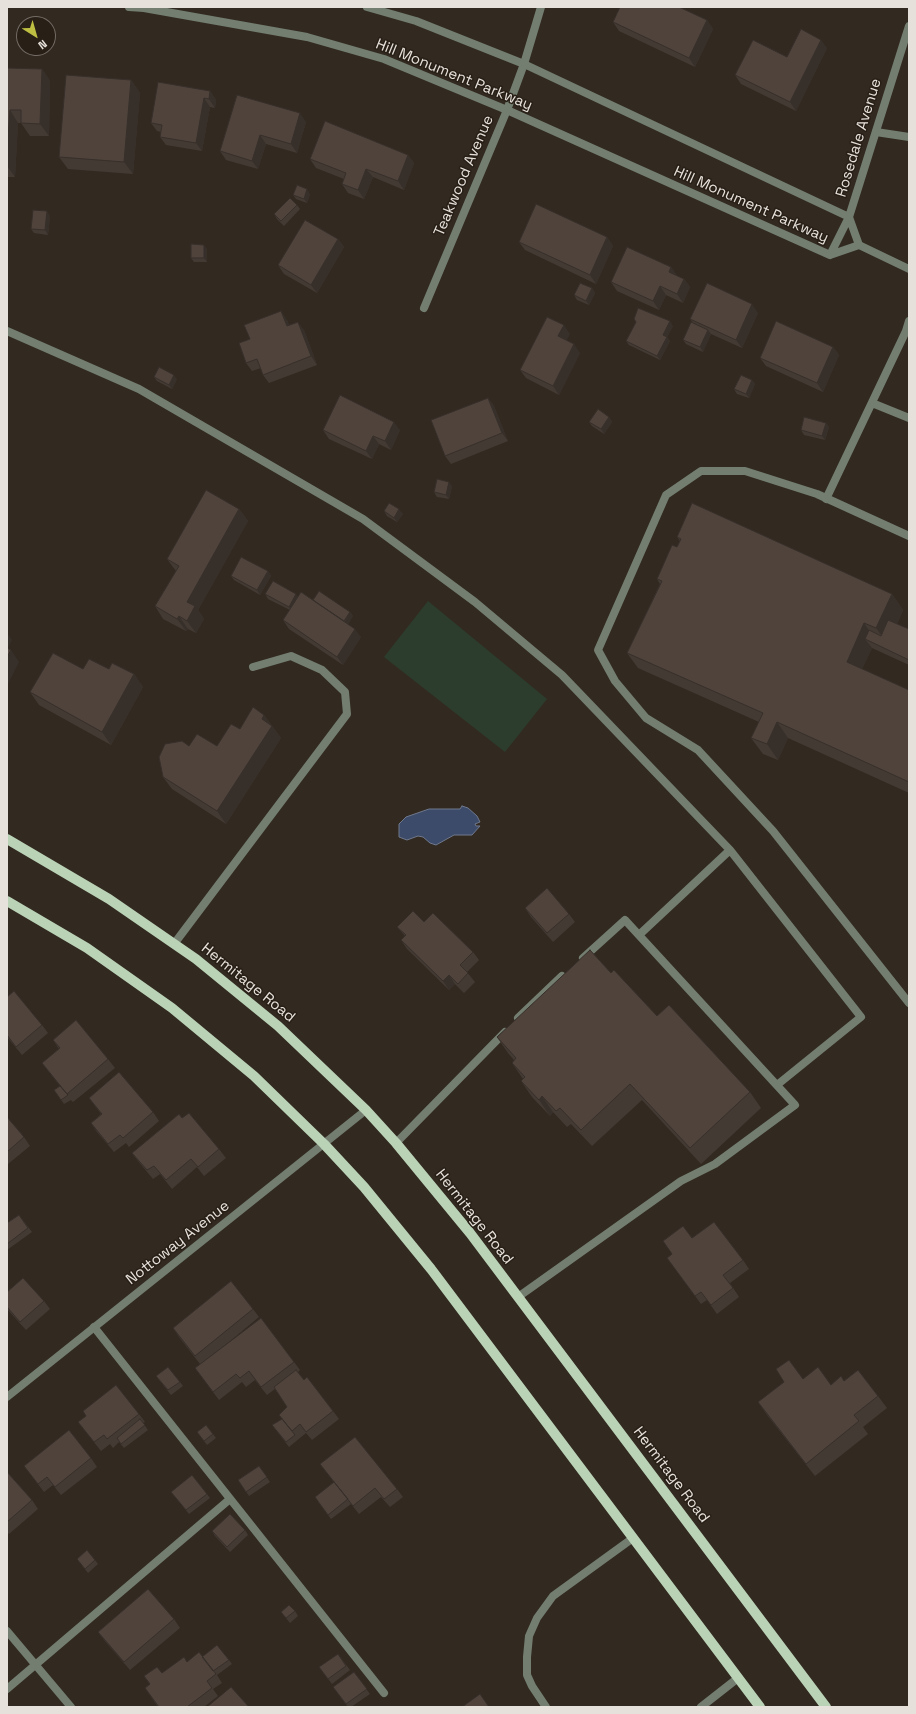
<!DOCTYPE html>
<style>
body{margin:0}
#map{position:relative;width:916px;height:1714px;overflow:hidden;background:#322a21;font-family:"Space Grotesk",sans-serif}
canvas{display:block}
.frame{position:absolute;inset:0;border:8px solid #e7e1dc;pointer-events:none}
.north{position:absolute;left:16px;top:16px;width:40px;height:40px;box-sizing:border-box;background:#282017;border:1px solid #746d66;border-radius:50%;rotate:143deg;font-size:11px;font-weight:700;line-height:16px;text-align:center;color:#e7e1dc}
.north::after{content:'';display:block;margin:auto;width:14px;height:18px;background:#bebf42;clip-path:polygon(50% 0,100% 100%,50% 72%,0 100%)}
</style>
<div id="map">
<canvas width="916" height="1714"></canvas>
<div class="frame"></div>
<div class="north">N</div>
</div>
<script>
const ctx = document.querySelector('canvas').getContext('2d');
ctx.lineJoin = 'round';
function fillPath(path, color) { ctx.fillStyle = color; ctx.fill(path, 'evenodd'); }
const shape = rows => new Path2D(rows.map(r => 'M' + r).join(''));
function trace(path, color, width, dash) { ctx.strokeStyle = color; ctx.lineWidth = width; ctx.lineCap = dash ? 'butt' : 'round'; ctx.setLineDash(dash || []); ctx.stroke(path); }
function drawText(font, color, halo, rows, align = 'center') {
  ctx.font = font + ' "Space Grotesk",sans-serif'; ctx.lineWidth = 3; ctx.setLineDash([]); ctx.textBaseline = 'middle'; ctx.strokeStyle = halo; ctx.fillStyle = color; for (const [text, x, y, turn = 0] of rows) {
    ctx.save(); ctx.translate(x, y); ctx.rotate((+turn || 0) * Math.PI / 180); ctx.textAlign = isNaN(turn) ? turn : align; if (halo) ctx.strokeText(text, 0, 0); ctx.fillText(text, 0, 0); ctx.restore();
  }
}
fillPath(shape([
 [428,601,547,699,505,752,384,657]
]), '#2c3d2d');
const water = shape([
 [462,806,468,808,477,816,480,822,475,824,476,826,480,826,472,835,454,835,436,845,430,843,423,837,418,836,407,840,399,837,399,824,406,817,429,809,460,809,462,806]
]);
fillPath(water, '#3c4b69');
trace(water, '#6f788c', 1);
trace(shape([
 [876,132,909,137],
 [859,245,909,269],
 [7,331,139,389,363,519,475,602,562,675,730,850,861,1017,777,1085],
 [872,403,909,418],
 [826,499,906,331,909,321],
 [909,536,817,494,745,471,701,471,666,495,598,650,615,681,646,718,698,750,773,831,909,1003],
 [639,935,730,850],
 [174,944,347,714,345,692,322,670,291,656,253,667],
 [518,1018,562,976],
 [396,1143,505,1032],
 [518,1297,681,1181,715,1164,795,1105,625,920,583,958],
 [94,1327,384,1693],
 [7,1689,230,1499],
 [546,1707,532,1686,527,1675,527,1657,529,1636,537,1618,553,1596,633,1538],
 [701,1707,738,1678]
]), '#737e71', 8);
trace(shape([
 [129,7,144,8,307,37,384,59,507,110,830,255,859,245,849,217,524,64,416,21,367,7],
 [830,255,849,217,909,26],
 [424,308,507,110,524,64,541,7],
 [7,1397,366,1110],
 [7,1631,71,1707]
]), '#737e71', 8);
trace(shape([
 [7,839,109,899,196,959,278,1026,366,1110,396,1143,470,1233,826,1707],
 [7,901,87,948,172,1008,254,1076,324,1144,364,1187,431,1269,760,1707]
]), '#bad2b6', 10);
fillPath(shape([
 [707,20,713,29,695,67,619,31,613,22],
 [827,48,796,111,741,84,735,75,787,57],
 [7,68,42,69,50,81,49,136,30,136,21,123,18,123,15,177,7,177],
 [131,80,140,93,133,174,68,169,59,157],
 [210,91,216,100,215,108,210,107,202,151,166,145,160,137,161,132,157,131,151,123],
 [237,95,306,122,297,153,266,144,258,169,226,160,220,151],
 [408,155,414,163,404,190,373,177,364,199,348,193,342,184,344,179,316,168,310,159],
 [310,194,307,203,296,199,293,195],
 [297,205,300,209,284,226,277,219,274,214],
 [50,216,48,235,34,233,31,229],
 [607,237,613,246,596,284,525,250,519,242],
 [338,239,344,247,317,293,284,274,278,265],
 [207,249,207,262,194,262,191,258],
 [671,267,677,276,684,279,690,287,683,303,666,295,659,310,617,291,611,282],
 [592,288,595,293,589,305,577,300,574,295],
 [758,313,742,348,711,334,703,352,686,344,683,340,693,323,690,319],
 [287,320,289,325,304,330,317,365,269,383,263,375,261,368,252,371,246,363,250,339],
 [673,326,667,337,670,341,660,360,629,345,626,341],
 [570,334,566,340,580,353,559,395,526,378,520,370],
 [833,347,839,355,823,392,766,366,760,358],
 [154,377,177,379,172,389,157,381],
 [752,380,755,384,749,398,737,394,734,389],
 [488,398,494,406,508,441,451,464,445,456],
 [609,417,612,422,604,434,592,426,589,422],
 [826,423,829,427,825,440,804,435,801,430],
 [323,430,400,430,391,450,379,444,372,459,329,439],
 [452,486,449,499,437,497,434,492],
 [239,509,248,521,198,610,204,619,196,633,188,629,186,631,163,619,155,606,176,571,167,559],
 [384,511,403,514,397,522,387,516],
 [677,537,892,594,903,610,897,624,909,629,909,665,872,648,862,669,909,690,909,793,788,738,778,760,763,754,751,738,759,722,638,668,627,653,660,584,657,579,677,547,680,541],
 [268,571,271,576,260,595,234,580,231,576],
 [265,594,298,597,313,600,350,612,353,616,348,624,361,637,343,665,289,629,283,620,290,610,268,599],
 [83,669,109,669,134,674,143,687,111,745,39,705,30,692],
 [264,715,281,738,226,824,172,789,163,777,189,746,217,746,240,729],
 [525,908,569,914,575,922,553,942,531,917],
 [424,922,473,952,479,960,467,972,475,982,464,993,455,984,449,990,407,949,401,940,405,936,397,927],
 [611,973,657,1016,750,1092,761,1108,701,1164,642,1100,592,1146,571,1124,567,1127,553,1112,550,1116,532,1097,521,1081,523,1079,512,1063,514,1060,508,1053,497,1037],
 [7,997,42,1025,48,1033,22,1055,7,1037],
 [53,1040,108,1059,115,1068,73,1102,71,1100,64,1104,54,1090,60,1086,42,1063,59,1049],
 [89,1098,153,1112,159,1121,129,1147,126,1143,114,1152,97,1132,91,1123,101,1114],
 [7,1117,24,1137,30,1146,8,1164,7,1162],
 [182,1118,219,1149,226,1158,204,1176,197,1167,172,1189,160,1174,153,1179,138,1161,132,1153],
 [19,1215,32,1232,7,1250,7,1223],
 [692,1238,743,1260,749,1269,730,1283,739,1297,717,1314,707,1300,701,1304,673,1266],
 [7,1292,44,1301,50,1309,26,1330,7,1309],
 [253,1309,259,1317,223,1347,294,1362,300,1370,298,1372,304,1380,333,1411,339,1419,312,1440,306,1433,289,1447,272,1425,282,1419,287,1407,275,1389,267,1395,255,1380,246,1387,242,1382,219,1400,195,1368,200,1364,179,1337,173,1328],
 [156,1376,180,1382,183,1386,171,1395],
 [803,1379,831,1385,844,1381,878,1396,887,1408,863,1427,868,1434,815,1476,767,1415,758,1402],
 [139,1414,145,1422,143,1423,148,1430,124,1448,119,1442,113,1448,110,1444,101,1451,78,1422],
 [197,1432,213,1434,216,1438,207,1445],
 [91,1458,97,1467,61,1495,53,1485,44,1492,24,1466],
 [320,1464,397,1489,403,1497,390,1507,381,1497,359,1514,351,1504,331,1519,318,1502,334,1482],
 [259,1466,270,1482,249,1496,238,1480],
 [7,1474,32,1500,38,1509,9,1534,7,1532],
 [171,1492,207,1494,210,1498,189,1514],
 [245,1530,248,1535,230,1552,215,1536,212,1531],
 [77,1559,95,1560,98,1564,88,1573],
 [295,1611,298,1616,290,1623,281,1612],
 [174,1619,180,1628,130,1670,104,1640,98,1632],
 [338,1654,350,1670,332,1684,319,1667],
 [202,1657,229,1660,232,1664,217,1675,222,1683,213,1689,218,1696,204,1707,158,1707,145,1688,150,1684,144,1676,162,1673,187,1662],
 [354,1672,370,1694,351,1707,348,1707,333,1687]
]), '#443a34');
fillPath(shape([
 [707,20,713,29,695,67,689,58],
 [821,40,827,48,796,111,790,102],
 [42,69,50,81,49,136,40,124],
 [131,80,140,93,133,174,124,162],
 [210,91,216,100,215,108,209,99],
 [204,98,210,107,202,151,196,143],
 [10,110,18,123,15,177,7,166,7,150],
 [300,113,306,122,297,153,291,144],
 [260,135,266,144,258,169,252,161],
 [408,155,414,163,404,190,398,181],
 [366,169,373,177,364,199,358,190],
 [307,189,310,194,307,203,304,199],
 [47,211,50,216,48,235,45,230],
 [607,237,613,246,596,284,590,275],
 [338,239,344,247,317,293,311,285],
 [204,245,207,249,207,262,204,258],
 [671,267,677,275,675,281,669,272],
 [684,279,690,287,683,303,677,294],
 [660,286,666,295,659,310,653,301],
 [592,288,595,293,589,305,586,301],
 [752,304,758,313,742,348,736,340],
 [281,311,287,320,293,334,287,326],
 [670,321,673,326,667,337,670,341,660,360,657,356,663,335],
 [298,322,304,330,317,365,311,356],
 [564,325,570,334,564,344,558,336],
 [708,330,711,334,703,352,700,347],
 [574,344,580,353,559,395,553,386],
 [833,347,839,355,823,392,817,383],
 [174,375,177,379,172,389,169,385],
 [752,380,755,384,749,398,746,394],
 [488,398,494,406,508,441,502,433],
 [609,417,612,422,604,434,601,429],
 [394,422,400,430,391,450,385,441],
 [826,423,829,427,825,440,822,436],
 [373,436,379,444,372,459,366,451],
 [449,482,452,486,449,499,446,495],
 [239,509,248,521,198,610,204,619,196,633,187,621,187,602],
 [399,509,403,514,397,522,394,518],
 [268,571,271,576,260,595,257,590],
 [296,594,299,599,292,612,289,607],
 [892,594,903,610,888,644,876,628],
 [350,612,353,616,347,627,344,623],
 [179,616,188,629,186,631,177,619],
 [864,623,875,639,865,639,872,648,858,678,847,662],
 [355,629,361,637,343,665,337,657],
 [7,633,12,640,7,650],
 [11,650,19,662,7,686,7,657],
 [134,674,143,687,111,745,102,732],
 [264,715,281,738,226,824,217,811],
 [777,722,788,738,778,760,767,744],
 [449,975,455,984,449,990,443,981],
 [542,1096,553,1112,550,1116,539,1100]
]), '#372f2a');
const building = shape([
 [620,7,679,7,707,20,689,58,613,22,620,7],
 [801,29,821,40,790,102,735,75,753,40,787,57,801,29],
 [7,68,42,69,40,124,21,123,21,110,10,110,7,150,7,68],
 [66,75,131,80,124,162,59,157,66,75],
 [158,82,210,91,209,99,204,98,196,143,160,137,162,125,151,123,158,82],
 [237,95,300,113,291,144,260,135,252,161,220,151,237,95],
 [325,121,408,155,398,181,366,169,358,190,342,184,346,173,310,159,325,121],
 [297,185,307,189,304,199,293,195,297,185],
 [290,198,297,205,281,221,274,214,290,198],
 [536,204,607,237,590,275,519,242,536,204],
 [33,210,47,211,45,230,31,229,33,210],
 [305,220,338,239,311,285,278,265,305,220],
 [191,244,204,245,204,258,191,258,191,244],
 [627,247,671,267,669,272,684,279,677,294,660,286,653,301,611,282,627,247],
 [580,283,592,288,586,301,574,295,580,283],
 [707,283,752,304,736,340,690,319,707,283],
 [638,308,670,321,663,335,667,337,657,356,626,341,636,322,634,319,638,308],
 [281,311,287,326,298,322,311,356,263,375,257,359,246,363,239,343,250,339,244,325,281,311],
 [547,317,564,325,558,336,574,344,553,386,520,370,547,317],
 [776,321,833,347,817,383,760,358,776,321],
 [691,322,708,330,700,347,683,340,691,322],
 [159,367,174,375,169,385,154,377,159,367],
 [741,375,752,380,746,394,734,389,741,375],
 [340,395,394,422,385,441,373,436,366,451,323,430,340,395],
 [488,398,502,433,445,456,431,420,488,398],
 [598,409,609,417,601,429,589,422,598,409],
 [804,417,826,423,822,436,801,430,804,417],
 [437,479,449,482,446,495,434,492,437,479],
 [206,490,239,509,187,602,195,606,187,621,179,616,177,619,155,606,179,566,167,559,206,490],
 [389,503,399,509,394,518,384,511,389,503],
 [692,503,892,594,876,628,864,623,847,662,909,690,909,782,777,722,767,744,751,738,763,713,627,653,662,581,657,579,672,545,677,547,681,539,677,537,692,503],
 [241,557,268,571,257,590,231,576,241,557],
 [273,581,296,594,289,607,265,594,273,581],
 [319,591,350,612,344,621,313,600,319,591],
 [301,592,355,629,337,657,283,620,301,592],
 [888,620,909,629,909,660,865,639,869,630,881,636,888,620],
 [7,648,11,650,7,657,7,648],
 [53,653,83,669,89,659,109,669,112,663,134,674,102,732,30,692,53,653],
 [253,707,264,715,262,719,272,726,217,811,163,777,159,757,165,744,182,741,189,746,197,734,217,746,231,724,240,729,253,707],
 [547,888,569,914,547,933,525,908,547,888],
 [413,911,424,922,433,913,473,952,460,965,468,973,458,984,449,975,443,981,401,940,406,935,397,927,413,911],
 [590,950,611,973,614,970,657,1016,669,1005,750,1092,690,1148,630,1084,581,1130,560,1108,556,1111,542,1096,539,1100,521,1081,525,1077,512,1063,516,1058,497,1037,590,950],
 [14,991,42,1025,16,1047,7,1035,7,997,14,991],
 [76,1020,108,1059,67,1094,42,1063,60,1048,53,1040,76,1020],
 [119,1072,153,1112,123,1138,120,1135,108,1144,91,1123,102,1114,89,1098,119,1072],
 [60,1086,68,1095,61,1100,54,1090,60,1086],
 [189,1113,219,1149,198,1167,191,1159,166,1180,154,1166,147,1170,132,1153,179,1114,182,1118,189,1113],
 [7,1117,24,1137,7,1152,7,1117],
 [19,1215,28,1228,7,1244,7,1223,19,1215],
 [714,1222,743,1260,723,1275,733,1288,711,1305,701,1292,695,1296,667,1258,672,1254,663,1241,683,1226,692,1238,714,1222],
 [23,1278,44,1301,20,1322,7,1307,7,1292,23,1278],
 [231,1281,253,1309,195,1356,173,1328,231,1281],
 [261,1318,294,1362,261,1387,249,1371,240,1378,236,1374,213,1392,195,1368,261,1318],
 [789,1360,803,1379,818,1367,831,1385,841,1376,844,1381,858,1370,878,1396,854,1415,859,1421,806,1464,758,1402,784,1382,776,1369,789,1360],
 [168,1367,180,1382,168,1390,156,1376,168,1367],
 [296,1370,304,1380,307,1377,333,1411,306,1432,300,1424,292,1431,279,1415,287,1407,274,1387,296,1370],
 [116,1385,139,1414,107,1439,104,1435,94,1442,78,1422,86,1416,83,1411,116,1385],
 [140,1419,145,1425,121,1444,117,1438,140,1419],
 [282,1419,295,1435,286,1442,272,1425,282,1419],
 [206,1425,213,1434,204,1441,197,1432,206,1425],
 [69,1430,91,1458,55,1487,47,1477,38,1484,24,1466,69,1430],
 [355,1437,397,1489,384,1499,375,1488,353,1506,320,1464,355,1437],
 [259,1466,267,1477,246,1492,238,1480,259,1466],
 [8,1473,32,1500,7,1522,7,1474,8,1473],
 [192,1475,207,1494,186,1510,171,1492,192,1475],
 [334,1482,348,1499,328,1515,315,1497,334,1482],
 [230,1514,245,1530,227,1547,212,1531,230,1514],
 [87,1550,95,1560,85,1569,77,1559,87,1550],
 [148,1589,174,1619,124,1662,98,1632,148,1589],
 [289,1605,295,1611,286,1618,281,1612,289,1605],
 [217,1645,229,1660,213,1671,202,1657,217,1645],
 [199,1652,216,1674,207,1681,212,1688,187,1707,159,1707,145,1688,150,1684,144,1676,157,1667,162,1673,184,1657,187,1662,199,1652],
 [338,1654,346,1666,328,1679,319,1667,338,1654],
 [354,1672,367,1689,346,1704,333,1687,354,1672],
 [231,1687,249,1707,207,1707,231,1687],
 [480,1694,489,1707,462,1707,480,1694]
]);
fillPath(building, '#4f433c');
trace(building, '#372f2a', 1);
drawText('15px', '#e7e1dc', '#282017', [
 ["Hill Monument Parkway",454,75,22],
 ["Rosedale Avenue",859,138,-73],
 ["Teakwood Avenue",464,176,-67],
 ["Hill Monument Parkway",751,205,24],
 ["Hermitage Road",248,983,39],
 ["Hermitage Road",474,1217,52],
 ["Nottoway Avenue",178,1243,-38],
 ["Hermitage Road",671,1475,53]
]);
</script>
